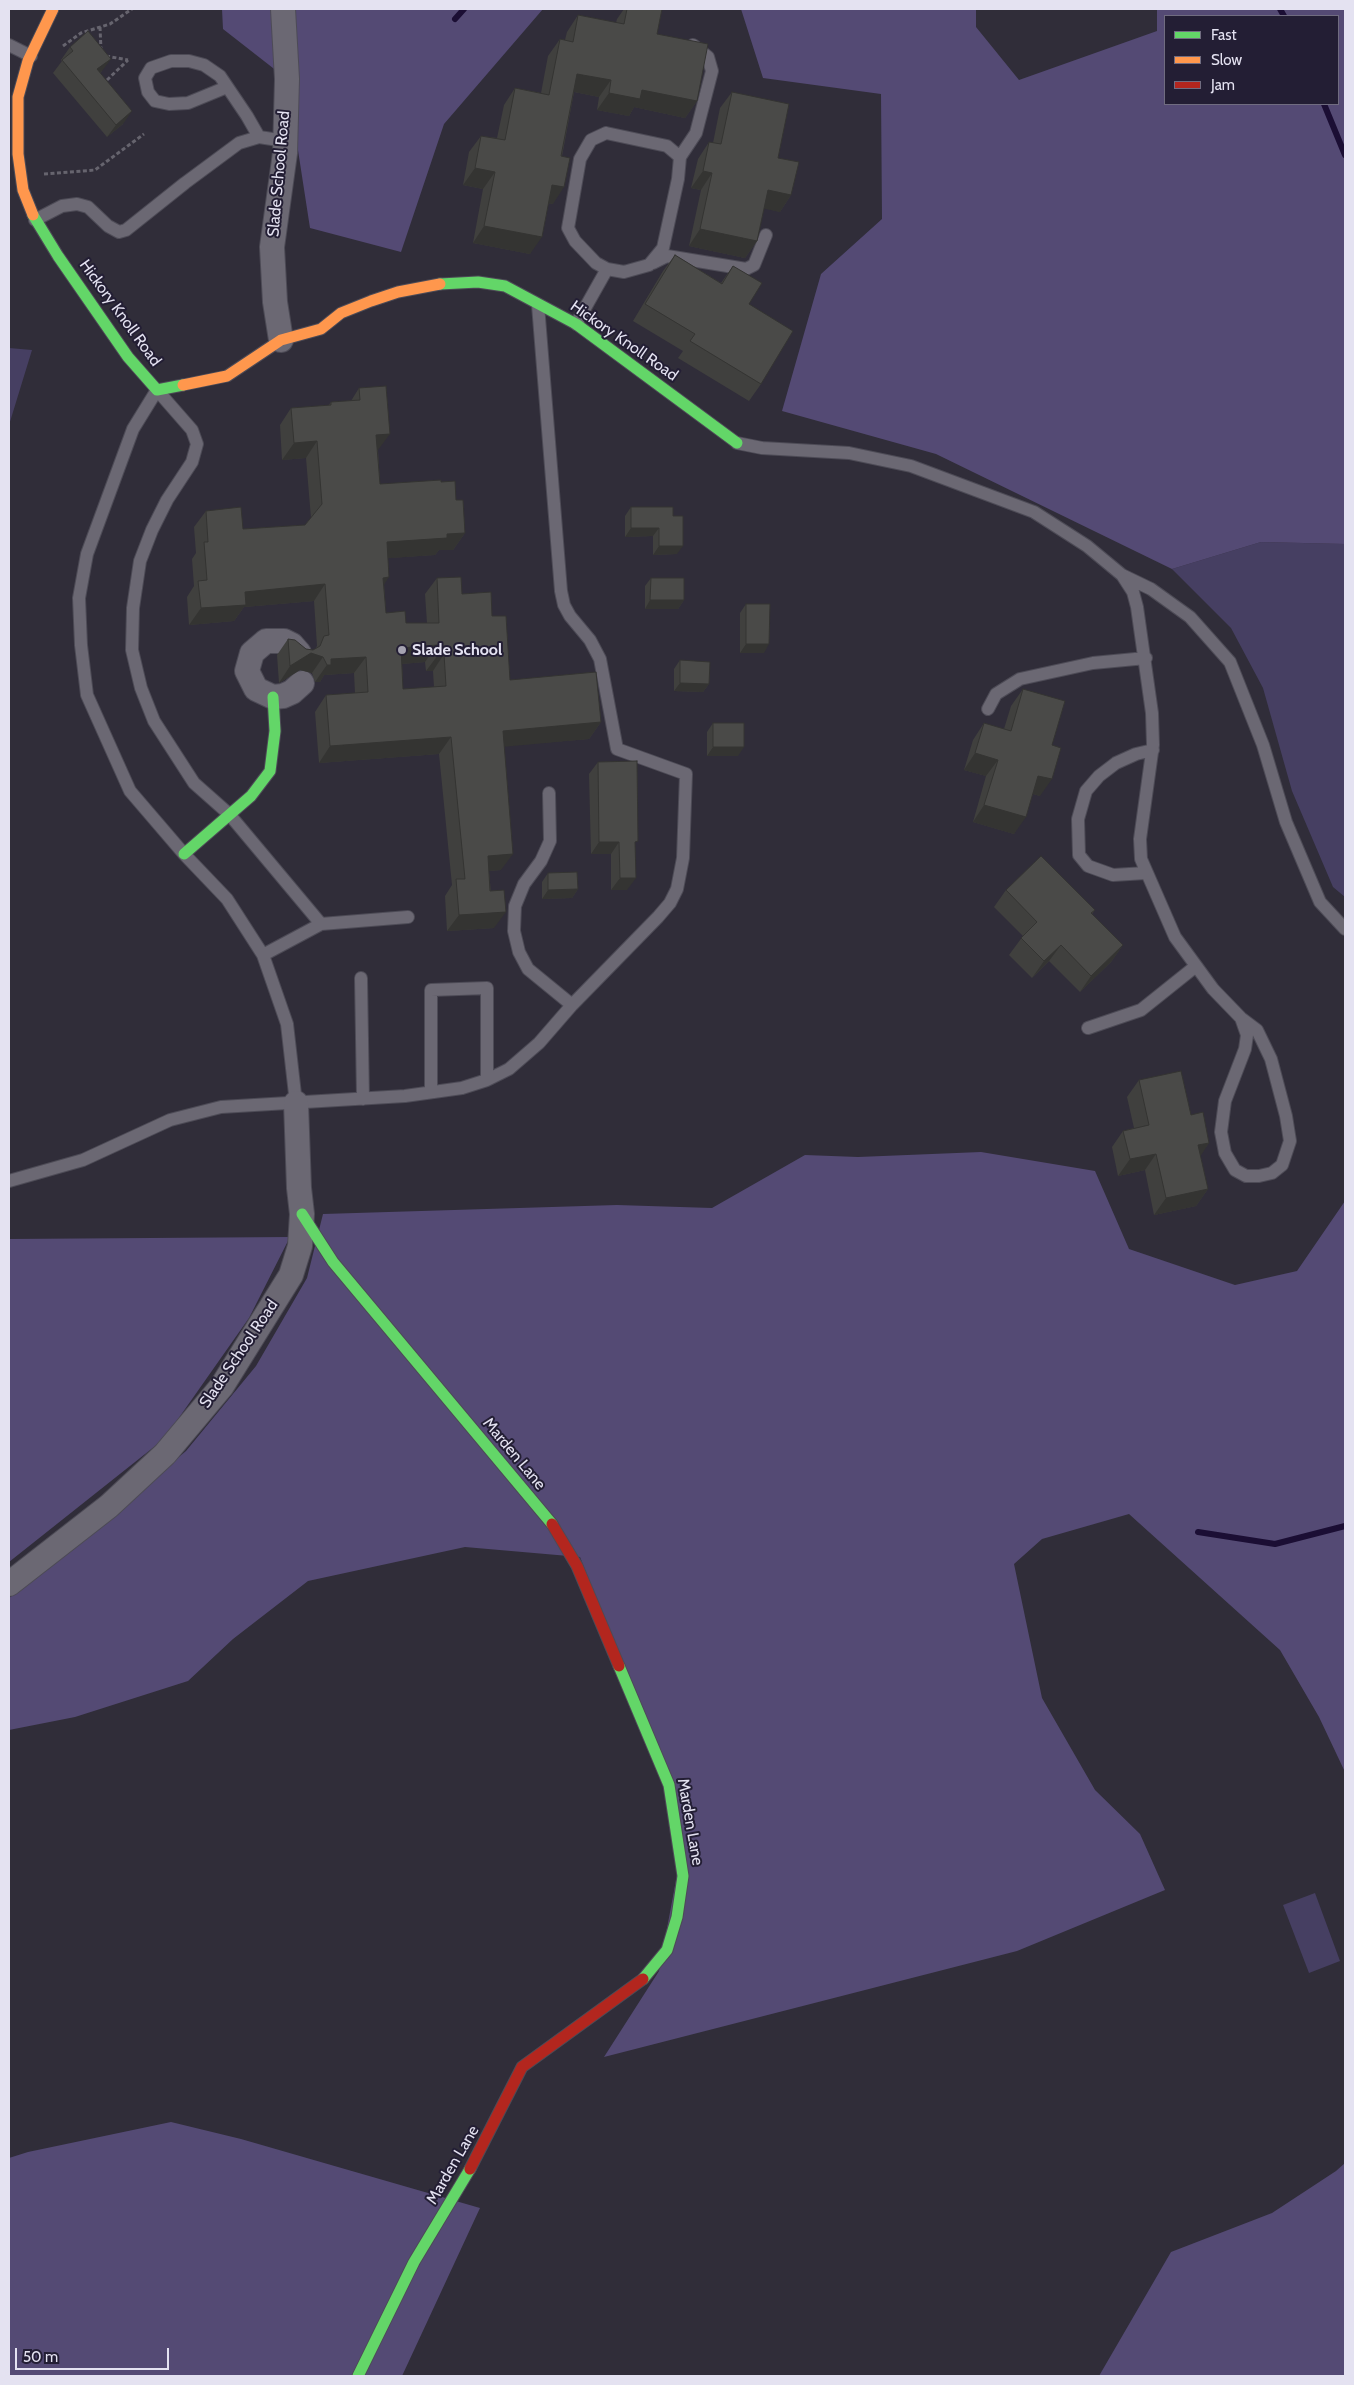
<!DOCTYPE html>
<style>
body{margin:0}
#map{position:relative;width:1354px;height:2385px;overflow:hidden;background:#302d39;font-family:Cabin,sans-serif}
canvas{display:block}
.frame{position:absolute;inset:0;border:10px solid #e4e2f1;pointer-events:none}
.legend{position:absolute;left:1164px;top:15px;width:175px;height:90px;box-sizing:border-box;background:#231e34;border:1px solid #706c80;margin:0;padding:6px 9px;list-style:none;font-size:15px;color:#e4e2f1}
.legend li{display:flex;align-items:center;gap:10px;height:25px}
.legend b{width:25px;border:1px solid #706c80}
.scale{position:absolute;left:15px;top:2348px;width:154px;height:22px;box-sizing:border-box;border:2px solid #e4e2f1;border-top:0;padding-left:6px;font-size:15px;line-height:18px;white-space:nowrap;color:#e4e2f1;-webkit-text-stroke:4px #231e34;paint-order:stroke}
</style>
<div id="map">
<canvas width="1354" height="2385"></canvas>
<div class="frame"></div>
<ul class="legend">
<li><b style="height:6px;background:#63d668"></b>Fast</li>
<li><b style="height:6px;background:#ff974d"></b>Slow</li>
<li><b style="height:6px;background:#b3261e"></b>Jam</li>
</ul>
<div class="scale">50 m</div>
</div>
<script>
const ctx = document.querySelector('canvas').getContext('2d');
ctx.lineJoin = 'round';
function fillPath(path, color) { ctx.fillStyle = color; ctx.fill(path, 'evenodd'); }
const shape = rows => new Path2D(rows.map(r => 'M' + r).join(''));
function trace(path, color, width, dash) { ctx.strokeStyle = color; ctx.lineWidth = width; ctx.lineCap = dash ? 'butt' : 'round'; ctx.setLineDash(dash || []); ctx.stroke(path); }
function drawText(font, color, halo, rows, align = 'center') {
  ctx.font = font + ' Cabin,sans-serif'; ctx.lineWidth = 4; ctx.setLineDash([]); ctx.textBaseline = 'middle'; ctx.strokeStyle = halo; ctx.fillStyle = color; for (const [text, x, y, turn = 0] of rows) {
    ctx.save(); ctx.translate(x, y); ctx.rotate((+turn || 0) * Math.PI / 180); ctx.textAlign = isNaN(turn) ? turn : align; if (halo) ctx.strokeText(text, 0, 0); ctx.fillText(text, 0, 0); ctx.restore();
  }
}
fillPath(shape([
 [9,348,32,350,9,425],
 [1261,542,1345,544,1345,897,1333,887,1292,791,1263,688,1231,628,1172,569],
 [1315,1893,1340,1961,1309,1973,1283,1905]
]), '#463f62');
fillPath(shape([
 [222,9,543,9,444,124,401,252,310,228,287,79,223,29],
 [741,9,976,9,976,27,1019,80,1157,31,1157,9,1345,9,1345,544,1261,542,1172,569,936,454,782,411,821,274,882,219,881,94,763,78],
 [1338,16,1338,104,1165,104,1165,16],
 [981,1152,1095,1171,1129,1249,1235,1285,1297,1271,1345,1201,1345,1772,1319,1717,1280,1650,1129,1514,1042,1539,1014,1564,1042,1698,1095,1790,1140,1834,1165,1890,1017,1951,604,2057,659,1971,677,1875,669,1785,580,1557,465,1547,308,1581,233,1639,188,1681,75,1717,9,1730,9,1598,38,1577,186,1451,256,1366,307,1278,323,1214,617,1205,712,1208,805,1155,858,1157],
 [290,1237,249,1318,164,1439,9,1562,9,1239],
 [171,2122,241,2139,480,2208,402,2376,9,2376,9,2158,28,2152],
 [1345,2163,1345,2376,1099,2376,1171,2252,1272,2213,1336,2171]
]), '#544a74');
trace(shape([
 [1280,9,1284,16],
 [455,19,464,9],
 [1324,104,1345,155],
 [1198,1532,1275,1544,1345,1526]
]), '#1b0e34', 6);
const lane = shape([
 [9,45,31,56],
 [227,87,188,103,169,104,155,101,148,92,145,78,151,68,171,61,189,61,204,65,220,76,247,116,259,137],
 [606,133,667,146,680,157,678,179,663,248,649,265,624,272,607,269,596,263,575,241,568,228,580,159,591,140,606,133],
 [680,157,696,133,712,71,708,57,693,45],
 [35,220,62,206,77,204,88,207,108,226,119,232,126,230,185,183,239,143,259,137,285,141],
 [653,263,667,256,746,269,754,265,766,235],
 [576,324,607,269],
 [737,443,762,448,849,453,911,466,1034,512,1087,546,1122,575,1133,592,1137,607,1152,713,1153,745,1140,839,1141,859,1175,937,1213,989,1241,1018,1257,1030,1271,1059,1286,1116,1290,1141,1282,1165,1272,1173,1259,1176,1246,1176,1235,1170,1225,1153,1221,1132,1225,1101,1245,1049,1247,1035,1241,1018],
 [1122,575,1151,589,1190,617,1230,662,1263,745,1286,822,1320,902,1345,929],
 [988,709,996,694,1020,679,1093,663,1146,658],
 [549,793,550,841,541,861,524,884,515,906,514,931,519,952,528,969,572,1005],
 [1146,873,1113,875,1088,866,1079,855,1078,819,1086,791,1099,776,1116,763,1136,754,1153,750],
 [263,955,321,924,408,917],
 [361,978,363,1099],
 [1088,1028,1141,1010,1196,966],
 [431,1092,431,990,487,988,487,1080],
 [296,1103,287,1024,263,955,227,899,184,854,130,791,87,695,81,645,79,598,87,554,133,429,157,390,192,430,197,444,192,462,167,500,152,530,140,561,133,608,132,650,141,688,154,721,194,783,229,814,321,924],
 [9,1181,83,1160,170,1120,221,1107,405,1096,462,1088,487,1080,509,1069,539,1043,572,1005,658,917,670,903,677,889,683,858,686,774,617,749,600,659,590,640,570,616,564,605,561,591,538,305]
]);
const street = shape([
 [281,340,275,302,272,247,285,153,287,79,283,9],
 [299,653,292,645,284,641,266,641,252,653,247,671,256,689,273,697,283,696,292,692,302,683],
 [9,1584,109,1506,165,1454,222,1386,291,1275,300,1246,302,1214,299,1188,296,1103]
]);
const fast = shape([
 [33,215,58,256,128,357,157,390,183,385],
 [440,284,478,282,505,286,576,324,737,443],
 [184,854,251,796,270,771,275,731,273,697],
 [302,1214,333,1262,552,1524],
 [619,1666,669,1785,683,1876,677,1917,667,1950,643,1979],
 [358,2376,414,2262,470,2169]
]);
const slow = shape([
 [33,215,23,190,18,154,18,97,28,61,53,9],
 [183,385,227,376,281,340,321,329,341,313,371,301,398,292,440,284]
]);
const jam = shape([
 [552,1524,577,1566,619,1666],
 [470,2169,522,2067,643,1979]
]);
trace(lane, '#4d4b56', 14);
trace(street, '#4d4b56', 26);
trace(fast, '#4d4b56', 13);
trace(slow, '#4d4b56', 13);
trace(jam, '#4d4b56', 13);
trace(shape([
 [100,27,101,50],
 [63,46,81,33,110,24,132,9],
 [106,56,128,60],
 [107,80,128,60],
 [44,174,95,170,144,134]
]), '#66646e', 3, [4, 2.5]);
trace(lane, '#6b6873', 12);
trace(street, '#6b6873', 24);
trace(fast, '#63d668', 11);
trace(slow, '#ff974d', 11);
trace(jam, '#b3261e', 11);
fillPath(shape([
 [624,9,662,9,657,34,697,101,685,118,634,107,629,116,597,110,599,97,574,92,553,204,548,203,530,254,473,243,483,189,463,185,469,152,481,136,497,138,504,105,515,88,541,93,548,56,560,39,565,40,567,32,578,15,616,23,617,19],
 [70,47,102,71,100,73,123,124,107,137,53,73,62,61,61,60],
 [732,92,778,158,791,195,780,212,764,208,757,241,745,258,689,246,701,190,691,188,698,159,709,142,713,143,720,108],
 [675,255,721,283,733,266,749,304,761,384,749,401,678,358,683,351,633,321,663,271],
 [359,388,378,450,380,484,441,482,456,500,465,533,453,550,439,550,435,555,388,558,384,585,386,613,406,623,427,623,425,594,437,578,462,594,492,616,510,680,601,722,589,739,504,746,501,870,489,871,494,928,447,931,445,896,452,885,439,754,319,763,315,712,326,695,355,693,354,673,324,675,320,682,315,682,312,673,300,670,279,683,277,655,288,639,306,649,313,650,315,649,317,646,314,601,244,607,234,621,189,625,187,597,194,586,192,559,196,553,194,527,206,511,243,529,305,525,311,518,306,458,282,460,280,425,291,408,328,406,331,402,351,401],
 [425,662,426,671,433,671,434,687,403,689,402,664],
 [631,507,673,516,677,554,653,555,653,536,625,537,625,516],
 [651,578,684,600,678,609,645,609,645,586],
 [746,604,764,653,740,653,740,613],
 [680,660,709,684,703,692,674,691,674,669],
 [1023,689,1052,745,1040,796,1033,794,1014,834,973,822,986,776,964,770,973,740,984,723,1004,729,1011,706],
 [713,723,738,756,707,756,707,732],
 [598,762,635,846,627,890,611,890,611,854,591,854,589,774],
 [548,873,578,889,572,898,542,899,542,882],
 [1006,890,1095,910,1092,914,1123,945,1111,962,1080,992,1049,961,1032,978,1009,955,1023,936,994,907],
 [1139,1080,1191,1115,1209,1143,1200,1155,1208,1189,1196,1206,1154,1215,1145,1170,1118,1176,1112,1147,1123,1131,1134,1128,1127,1097]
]), '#40403e');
fillPath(shape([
 [111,59,102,71,88,82,97,69],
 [577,74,611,80,599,97,565,90],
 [642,90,697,101,685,118,634,107,629,116,597,110,609,93],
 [132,111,123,124,107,137,116,125],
 [475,168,495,172,483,189,463,185],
 [703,171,712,173,701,190,691,188],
 [552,185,564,187,553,204,540,202],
 [768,190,791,195,780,212,756,207],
 [484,226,542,237,530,254,473,243],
 [700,229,757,241,745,258,689,246],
 [390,434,378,450,365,451,376,435],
 [317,441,306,458,282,460,294,443],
 [631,528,659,528,653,536,625,537],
 [465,533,453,550,439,550,435,555,376,559,387,542,447,534],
 [659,546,683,546,677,554,653,555],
 [389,577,378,594,383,578],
 [325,584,314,601,244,607,234,621,189,625,201,608,245,592],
 [650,600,684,600,678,609,645,609],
 [746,644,769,644,764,653,740,653],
 [437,645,425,662,389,665,401,648],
 [311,653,323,657,312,673,300,670,279,683,290,666],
 [444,654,433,671,426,671,438,655],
 [366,657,354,673,324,675,320,682,315,682,331,659],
 [680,683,709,684,703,692,674,691],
 [601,722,589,739,491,748,503,731],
 [451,737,439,754,319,763,330,746],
 [713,747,744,747,738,756,707,756],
 [975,753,998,760,986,776,964,770],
 [1038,776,1052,779,1040,796,1026,792],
 [984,805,1026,817,1014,834,973,822],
 [599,842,619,842,611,854,591,854],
 [513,854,501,870,476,872,488,856],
 [620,878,636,878,627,890,611,890],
 [578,889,572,898,542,899,548,890],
 [506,912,494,928,447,931,459,915],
 [1061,945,1049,961,1032,978,1044,961],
 [1123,945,1111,962,1080,992,1091,976],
 [1209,1143,1198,1160,1198,1145],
 [1156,1154,1145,1170,1118,1176,1130,1159],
 [1208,1189,1196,1206,1154,1215,1166,1198]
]), '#343432');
const building = shape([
 [627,9,662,9,657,34,708,44,697,101,642,90,640,99,609,93,611,80,577,74,561,156,570,158,564,187,552,185,542,237,484,226,495,172,475,168,481,136,505,140,515,88,549,95,560,39,573,42,578,15,624,24,627,9],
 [88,31,111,59,97,69,132,111,116,125,62,60,73,51,70,47,88,31],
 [732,92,789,104,778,158,799,162,791,195,768,190,757,241,700,229,712,173,703,171,709,142,721,144,732,92],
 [675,255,722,284,733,266,762,283,749,304,793,331,761,384,690,341,695,334,645,304,675,255],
 [386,386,390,434,376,435,380,484,441,480,441,482,455,481,456,500,463,500,465,533,447,534,447,538,387,542,389,577,383,578,386,613,405,611,406,623,439,623,437,578,461,577,462,594,491,592,492,616,506,616,510,680,596,672,601,722,503,731,513,854,488,856,490,891,504,890,506,912,459,915,456,879,465,879,451,737,330,746,326,695,368,692,366,657,331,659,331,665,327,665,323,657,311,653,290,666,288,639,295,640,306,649,313,650,320,646,324,636,329,635,325,584,245,592,246,605,201,608,198,581,207,580,204,542,208,542,206,511,241,507,243,529,305,525,322,504,317,441,294,443,291,408,331,405,331,402,360,400,359,388,386,386],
 [437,645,438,655,444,654,446,686,403,689,401,648,437,645],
 [631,507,673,507,673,516,683,516,683,546,659,546,659,528,631,528,631,507],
 [651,578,684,578,684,600,650,600,651,578],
 [746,604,770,604,769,644,746,644,746,604],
 [680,660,710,662,709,684,680,683,680,660],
 [1023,689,1065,701,1052,745,1061,748,1052,779,1038,776,1026,817,984,805,998,760,975,753,984,723,1011,731,1023,689],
 [713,723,744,723,744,747,713,747,713,723],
 [637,761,638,841,635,842,636,878,620,878,619,842,599,842,598,762,637,761],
 [1041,856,1095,910,1091,913,1123,945,1091,976,1061,945,1044,961,1021,938,1037,922,1006,890,1041,856],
 [577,872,578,889,548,890,548,873,577,872],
 [1181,1071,1191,1115,1203,1112,1209,1143,1198,1145,1208,1189,1166,1198,1156,1154,1130,1159,1123,1131,1149,1125,1139,1080,1181,1071]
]);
fillPath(building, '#4a4a48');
trace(building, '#343432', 1);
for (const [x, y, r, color] of [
 [402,650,5,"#a5a3b1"]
]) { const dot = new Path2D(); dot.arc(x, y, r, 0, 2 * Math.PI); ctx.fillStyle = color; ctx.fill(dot); trace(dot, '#231e34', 2); }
drawText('16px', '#e4e2f1', '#231e34', [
 ["Slade School Road",279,174,-85],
 ["Hickory Knoll Road",120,313,54],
 ["Hickory Knoll Road",624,341,35],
 ["Slade School Road",239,1354,-56],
 ["Marden Lane",514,1454,50],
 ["Marden Lane",690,1822,80],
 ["Marden Lane",453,2165,-60]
]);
drawText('bold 16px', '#e4e2f1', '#231e34', [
 ["Slade School",412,650]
], 'left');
</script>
